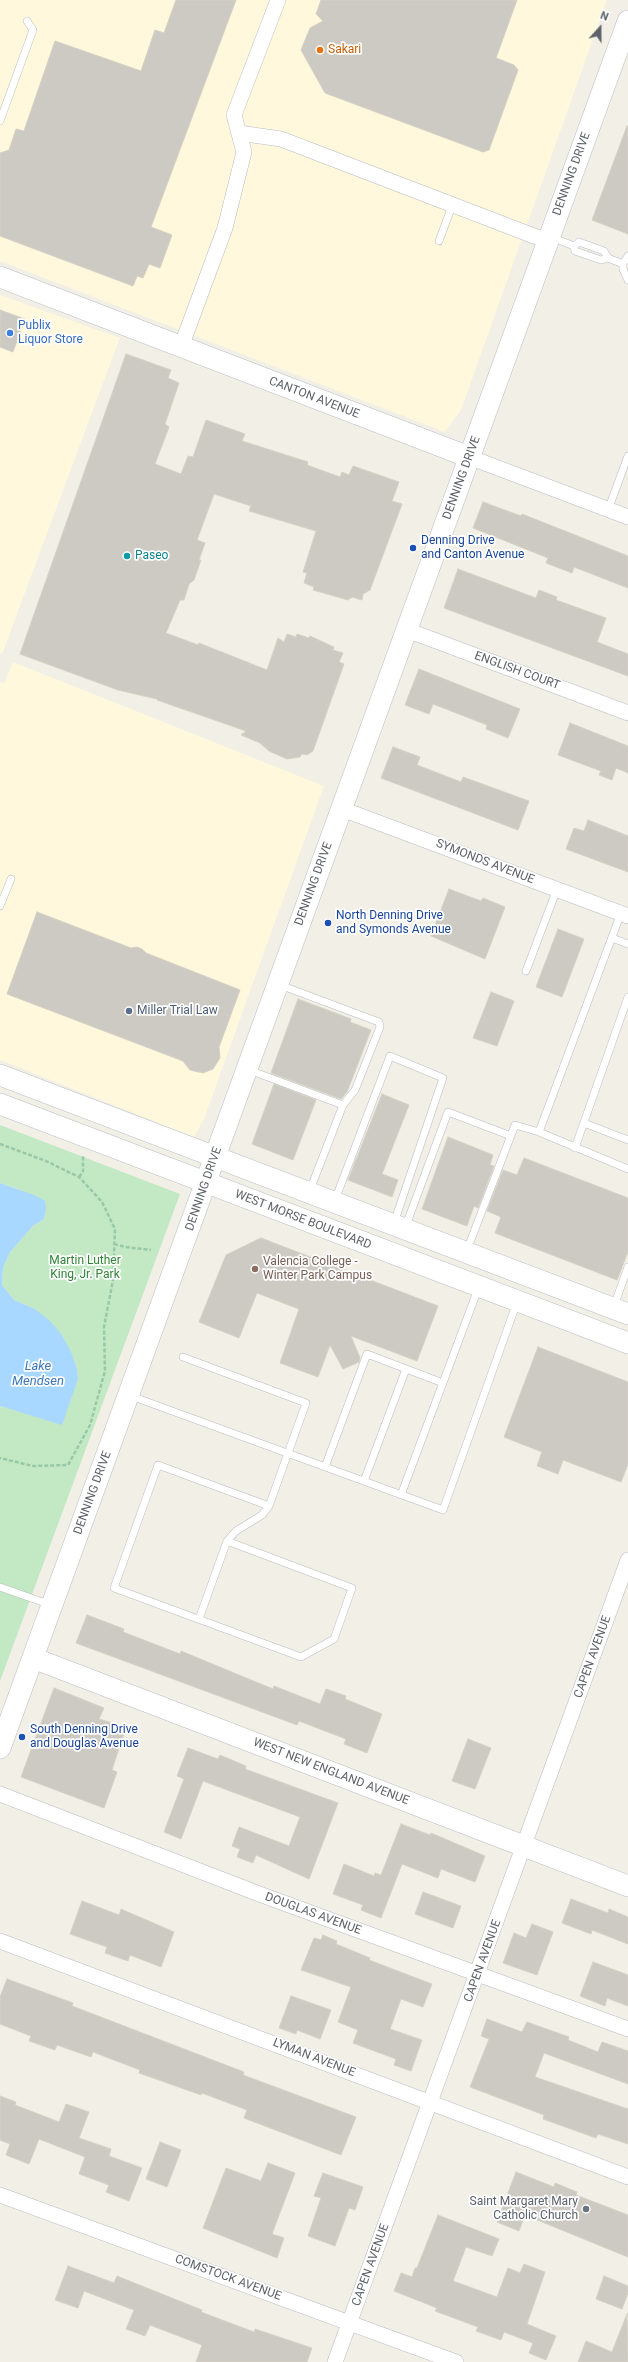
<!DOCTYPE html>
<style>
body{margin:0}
#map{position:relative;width:628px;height:2362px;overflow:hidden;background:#f1efe6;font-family:Roboto,sans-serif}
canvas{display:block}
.north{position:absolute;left:580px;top:8px;width:40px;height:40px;-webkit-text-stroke:3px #fff;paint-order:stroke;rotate:21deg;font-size:11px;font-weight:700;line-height:16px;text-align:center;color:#5e6268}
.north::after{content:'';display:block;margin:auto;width:14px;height:18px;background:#5e6268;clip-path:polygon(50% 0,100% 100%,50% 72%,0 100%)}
</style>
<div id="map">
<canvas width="628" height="2362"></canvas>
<div class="north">N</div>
</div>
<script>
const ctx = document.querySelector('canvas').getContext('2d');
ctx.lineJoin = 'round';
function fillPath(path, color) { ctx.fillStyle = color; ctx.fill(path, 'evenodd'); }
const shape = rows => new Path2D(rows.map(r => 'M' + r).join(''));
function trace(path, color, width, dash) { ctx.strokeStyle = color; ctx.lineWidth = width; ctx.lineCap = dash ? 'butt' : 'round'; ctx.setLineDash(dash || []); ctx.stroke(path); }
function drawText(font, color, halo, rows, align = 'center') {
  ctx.font = font + ' Roboto,sans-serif'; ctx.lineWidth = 3.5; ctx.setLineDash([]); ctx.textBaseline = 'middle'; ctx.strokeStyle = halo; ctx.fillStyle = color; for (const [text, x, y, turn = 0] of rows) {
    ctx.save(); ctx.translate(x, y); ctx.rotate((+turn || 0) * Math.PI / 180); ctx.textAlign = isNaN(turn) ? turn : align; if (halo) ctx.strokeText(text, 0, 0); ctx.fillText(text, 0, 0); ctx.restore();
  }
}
fillPath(shape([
 [0,0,607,0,461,410,445,432,0,261],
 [0,295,120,338,2,654,0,653],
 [13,662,324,786,204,1119,194,1137,0,1060,0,682,4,683]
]), '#fff8dd');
fillPath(shape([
 [0,1125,180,1194,0,1681,0,1406,17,1411,78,1379,77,1369,62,1335,35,1309,14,1300,2,1285,3,1268,10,1252,33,1226,44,1219,18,1189,0,1183]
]), '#c2e9c3');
fillPath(shape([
 [0,1183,34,1195,45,1201,46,1208,44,1219,33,1226,10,1252,3,1268,2,1285,14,1300,35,1309,50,1321,62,1335,71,1352,77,1369,78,1379,62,1425,0,1406]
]), '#a8d7ff');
const building = shape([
 [176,0,236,0,151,227,172,235,160,268,149,264,143,278,137,276,133,286,0,236,0,153,9,150,16,129,24,131,55,41,141,71,155,30,164,33,176,0],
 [321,0,517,0,496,58,514,65,518,70,489,150,483,152,325,93,301,50,310,28,323,21,316,14,321,0],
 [627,126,628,126,628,234,592,220,627,126],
 [0,310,25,319,13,352,0,347,0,310],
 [126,354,171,370,168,378,179,383,165,424,169,427,155,464,181,474,188,456,193,457,206,420,245,434,242,441,308,462,307,465,340,477,342,472,349,475,353,466,399,482,392,501,402,504,370,590,363,594,362,600,352,597,348,600,313,590,314,587,304,583,307,573,303,572,316,531,249,511,251,506,214,494,197,540,205,543,199,560,201,560,194,580,189,584,184,600,180,600,166,633,198,645,199,643,267,670,278,638,284,642,287,634,296,637,297,634,309,638,310,636,334,647,333,650,343,653,339,662,344,664,313,751,307,755,302,754,300,757,287,759,269,751,260,743,241,735,246,731,157,700,157,699,118,690,20,654,126,354],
 [483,502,521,516,522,514,628,556,628,588,574,567,572,573,546,563,548,558,473,528,483,502],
 [458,569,536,598,539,590,557,597,556,600,606,618,597,642,628,654,628,676,444,608,458,569],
 [419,669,520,709,508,738,486,729,487,725,433,704,429,714,405,705,419,669],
 [570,723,628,746,628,773,616,768,612,780,599,775,601,771,558,755,570,723],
 [393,747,420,757,417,765,461,782,463,777,529,801,518,830,381,778,393,747],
 [588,820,628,836,628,872,566,849,574,828,584,831,588,820],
 [449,889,481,901,483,898,505,907,485,959,431,936,449,889],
 [37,912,131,948,137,947,142,949,146,953,240,990,219,1047,220,1058,213,1069,203,1073,190,1070,183,1061,7,994,37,912],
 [558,929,584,939,562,997,536,987,558,929],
 [491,992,514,1001,497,1046,473,1038,491,992],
 [298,999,351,1019,350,1022,371,1030,347,1092,341,1099,271,1073,298,999],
 [274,1084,316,1100,293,1160,252,1144,274,1084],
 [382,1094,409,1105,382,1174,398,1180,392,1197,348,1180,382,1094],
 [448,1137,493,1155,490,1165,494,1166,478,1208,474,1206,467,1226,422,1209,448,1137],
 [524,1158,628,1198,628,1252,617,1280,495,1233,501,1217,487,1211,503,1170,517,1175,524,1158],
 [261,1238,438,1306,417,1361,351,1336,360,1358,359,1362,343,1369,330,1345,318,1377,280,1363,299,1309,257,1293,239,1338,199,1322,226,1255,261,1238],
 [538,1347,628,1382,628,1464,621,1482,563,1460,558,1474,537,1466,542,1452,504,1437,538,1347],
 [87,1615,124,1629,123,1632,180,1654,181,1651,273,1689,274,1686,320,1704,326,1689,346,1696,345,1699,382,1714,367,1753,344,1744,346,1739,299,1721,297,1725,76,1643,87,1615],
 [54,1688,104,1708,99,1719,126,1727,112,1770,117,1772,104,1808,21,1777,54,1688],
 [468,1739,491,1748,475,1789,452,1781,468,1739],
 [188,1748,218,1759,220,1755,246,1766,245,1769,338,1803,309,1879,256,1855,253,1863,237,1857,240,1849,232,1846,239,1827,289,1846,300,1817,203,1781,181,1839,164,1832,184,1779,177,1776,188,1748],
 [401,1824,430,1835,431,1833,485,1856,475,1882,441,1869,438,1878,402,1864,381,1918,361,1910,363,1905,333,1894,344,1864,374,1876,375,1873,381,1875,401,1824],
 [423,1892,461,1906,453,1928,415,1914,423,1892],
 [571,1899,608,1913,609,1909,628,1917,628,1944,592,1930,591,1934,562,1923,571,1899],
 [82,1901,119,1915,121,1909,174,1932,161,1967,130,1955,128,1961,105,1953,107,1947,70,1934,82,1901],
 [532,1924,553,1932,537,1975,503,1963,514,1933,526,1938,532,1924],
 [323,1935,337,1941,336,1944,370,1958,369,1960,432,1984,423,2007,401,1999,390,2029,422,2040,411,2071,394,2065,396,2059,353,2043,358,2030,338,2022,351,1987,301,1970,314,1938,321,1940,323,1935],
 [593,1962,628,1975,628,2006,607,1998,605,2006,580,1996,593,1962],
 [7,1979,73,2003,72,2006,244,2072,243,2075,356,2117,341,2155,244,2118,247,2110,202,2093,201,2095,139,2073,140,2070,93,2052,91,2057,57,2045,55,2050,29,2041,31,2036,0,2024,0,1997,7,1979],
 [291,1996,331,2010,320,2039,297,2030,296,2034,279,2028,291,1996],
 [487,2019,522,2032,527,2022,569,2037,568,2040,598,2052,602,2042,628,2051,628,2084,544,2053,535,2077,628,2109,628,2144,598,2134,596,2138,543,2119,544,2115,470,2087,489,2039,481,2036,487,2019],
 [0,2096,16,2102,15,2105,59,2122,66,2104,89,2112,79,2138,111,2149,109,2156,142,2168,129,2201,106,2192,109,2185,79,2174,85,2157,39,2139,29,2164,6,2155,10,2144,0,2140,0,2096],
 [160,2142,181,2150,167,2187,146,2179,160,2142],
 [268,2163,295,2173,272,2234,284,2238,277,2258,203,2228,226,2168,261,2181,268,2163],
 [516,2172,554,2187,555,2183,577,2192,576,2195,628,2215,628,2257,525,2215,519,2231,497,2222,516,2172],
 [323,2173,363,2187,355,2210,349,2208,335,2246,308,2236,321,2198,314,2196,323,2173],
 [438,2215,499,2239,492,2256,466,2247,453,2281,497,2297,508,2268,520,2273,524,2264,545,2272,527,2324,556,2336,546,2360,529,2353,533,2343,504,2332,501,2340,476,2331,478,2327,435,2311,437,2308,394,2291,401,2273,412,2277,415,2268,417,2268,438,2215],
 [68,2266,114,2283,117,2276,202,2310,201,2312,254,2332,255,2329,312,2348,307,2362,196,2362,202,2345,150,2325,145,2336,126,2329,134,2310,84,2291,78,2308,55,2300,68,2266],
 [604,2276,628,2286,628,2293,622,2309,596,2299,604,2276],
 [627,2314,628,2362,578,2362,586,2341,612,2352,627,2314]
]);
fillPath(building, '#cccac3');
trace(building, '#d6d1c4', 1);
const lane = shape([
 [0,121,33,30,27,21],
 [551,237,574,246],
 [439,241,452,206],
 [579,242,604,251,608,258,601,260,575,251,574,246,579,242],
 [628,256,623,264,623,269,628,280],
 [608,258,623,264],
 [608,510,628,456],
 [0,906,11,879],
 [612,938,628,944],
 [526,971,557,889],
 [280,985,379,1022,380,1027,355,1090,343,1105,310,1190],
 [249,1070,343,1105],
 [584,1123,628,1140],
 [539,1132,621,913],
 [575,1148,628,997],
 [335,1200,390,1056,443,1078,394,1223],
 [405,1228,448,1112,511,1136],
 [467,1250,515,1125,539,1132,628,1169],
 [614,1306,628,1267],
 [183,1357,306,1403,269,1506,158,1465,114,1588,301,1657,334,1639,352,1588,227,1541],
 [131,1396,443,1510,517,1302],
 [325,1467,367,1354,443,1383],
 [364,1481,406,1369],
 [401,1495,478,1289],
 [0,1587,51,1605],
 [199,1619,227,1541,236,1531,262,1515,269,1506]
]);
const street = shape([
 [239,133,281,139,547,241],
 [181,347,225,228,244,152,234,115,278,0],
 [469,457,628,517],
 [407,630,628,713],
 [342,809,628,916],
 [0,1794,262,1895,628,2029],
 [0,1941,628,2177],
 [0,2195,456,2362],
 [335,2362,628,1560]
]);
const secondary = shape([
 [0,277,469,457],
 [0,1075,628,1314],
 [0,1104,628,1343],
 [33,1658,628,1886],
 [0,1748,628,21]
]);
trace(lane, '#b9bcc1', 8);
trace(street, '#b9bcc1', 16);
trace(secondary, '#babdc3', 22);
trace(shape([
 [0,1144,46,1161,79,1177,102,1202,115,1229,113,1280,104,1327,105,1371,90,1425,68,1465,33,1466,0,1458],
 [79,1177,83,1172,83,1155],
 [114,1244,126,1247,151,1250]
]), '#99c8a8', 2.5, [4, 2]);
trace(lane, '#fff', 7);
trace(street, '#fff', 15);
trace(secondary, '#fff', 21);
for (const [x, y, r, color] of [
 [320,50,4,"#e8710a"],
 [10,333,4,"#3f7fe0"],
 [413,548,4,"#1a4fb4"],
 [127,556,4,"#0f9aa8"],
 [328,923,4,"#1a4fb4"],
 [129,1011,4,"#5c6f8a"],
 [255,1269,4,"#8d6e63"],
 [22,1737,4,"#1a4fb4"],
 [586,2209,4,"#6b7280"]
]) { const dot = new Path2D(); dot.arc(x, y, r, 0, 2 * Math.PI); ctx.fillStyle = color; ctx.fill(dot); trace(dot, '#fff', 1.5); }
drawText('12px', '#c56008', '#fff', [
 ["Sakari",328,50]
], 'left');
drawText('12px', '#5e6268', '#fff', [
 ["DENNING DRIVE",572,174,-70],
 ["CANTON AVENUE",314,398,21],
 ["DENNING DRIVE",462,478,-70],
 ["ENGLISH COURT",517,671,20],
 ["SYMONDS AVENUE",485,862,21],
 ["DENNING DRIVE",314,884,-70],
 ["DENNING DRIVE",204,1189,-71],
 ["WEST MORSE BOULEVARD",303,1220,21],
 ["DENNING DRIVE",93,1493,-70],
 ["CAPEN AVENUE",593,1657,-70],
 ["WEST NEW ENGLAND AVENUE",331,1772,21],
 ["DOUGLAS AVENUE",313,1914,20],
 ["CAPEN AVENUE",483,1961,-70],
 ["LYMAN AVENUE",314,2058,21],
 ["CAPEN AVENUE",371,2265,-70],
 ["COMSTOCK AVENUE",228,2278,20]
]);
drawText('12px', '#366cbe', '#fff', [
 ["Publix",18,326],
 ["Liquor Store",18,340]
], 'left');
drawText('12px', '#164399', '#fff', [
 ["Denning Drive",421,541],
 ["and Canton Avenue",421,555],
 ["North Denning Drive",336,916],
 ["and Symonds Avenue",336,930],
 ["South Denning Drive",30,1730],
 ["and Douglas Avenue",30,1744]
], 'left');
drawText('12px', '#0d838f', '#fff', [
 ["Paseo",135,556]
], 'left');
drawText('12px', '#4e5e75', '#fff', [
 ["Miller Trial Law",137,1011]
], 'left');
drawText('12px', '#308436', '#fff', [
 ["Martin Luther",85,1261],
 ["King, Jr. Park",85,1275]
]);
drawText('12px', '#785e54', '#fff', [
 ["Valencia College -",263,1262],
 ["Winter Park Campus",263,1276]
], 'left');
drawText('12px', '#5b616d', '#fff', [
 ["Saint Margaret Mary",578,2202],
 ["Catholic Church",578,2216]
], 'right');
drawText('italic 13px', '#3d77b8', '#fff', [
 ["Lake",38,1367],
 ["Mendsen",38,1382]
]);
</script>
